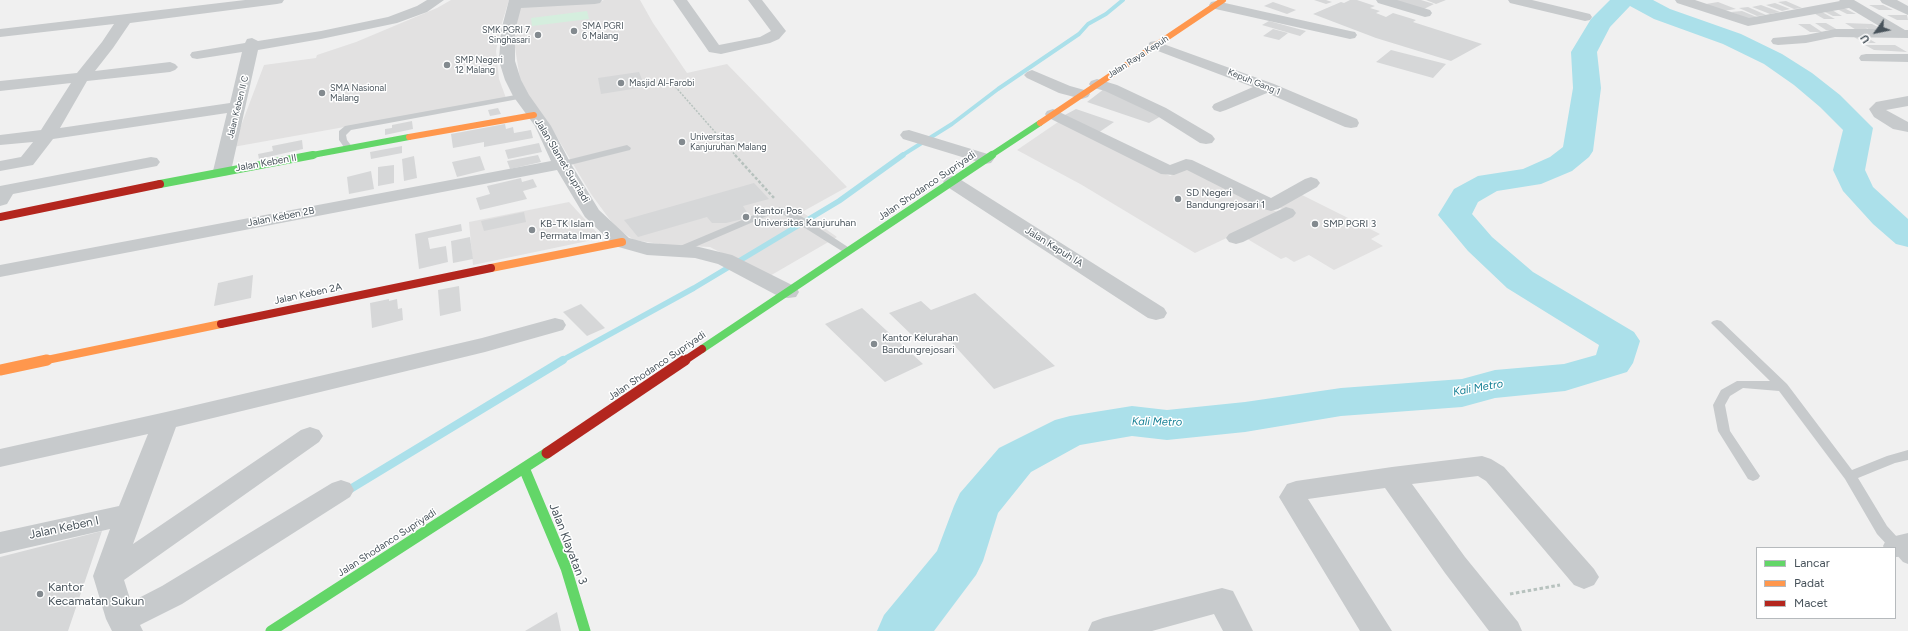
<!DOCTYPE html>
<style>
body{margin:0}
#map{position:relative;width:1908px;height:631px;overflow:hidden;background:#f0f0f0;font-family:Figtree,sans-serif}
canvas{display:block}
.legend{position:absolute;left:1756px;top:547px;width:140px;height:72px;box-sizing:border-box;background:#fff;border:1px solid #b6babd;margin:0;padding:5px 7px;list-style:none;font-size:12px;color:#48535b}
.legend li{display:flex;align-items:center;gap:8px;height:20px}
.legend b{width:20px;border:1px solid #b6babd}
.north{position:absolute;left:1856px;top:12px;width:40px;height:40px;-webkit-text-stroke:3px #fff;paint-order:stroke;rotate:237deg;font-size:11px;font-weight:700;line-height:16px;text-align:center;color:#48535b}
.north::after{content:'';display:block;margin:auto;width:14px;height:18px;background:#48535b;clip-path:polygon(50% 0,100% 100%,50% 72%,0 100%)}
</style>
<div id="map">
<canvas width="1908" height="631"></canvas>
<ul class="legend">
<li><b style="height:5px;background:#63d668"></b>Lancar</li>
<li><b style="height:5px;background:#ff974d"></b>Padat</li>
<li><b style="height:5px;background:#b3261e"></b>Macet</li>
</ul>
<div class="north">U</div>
</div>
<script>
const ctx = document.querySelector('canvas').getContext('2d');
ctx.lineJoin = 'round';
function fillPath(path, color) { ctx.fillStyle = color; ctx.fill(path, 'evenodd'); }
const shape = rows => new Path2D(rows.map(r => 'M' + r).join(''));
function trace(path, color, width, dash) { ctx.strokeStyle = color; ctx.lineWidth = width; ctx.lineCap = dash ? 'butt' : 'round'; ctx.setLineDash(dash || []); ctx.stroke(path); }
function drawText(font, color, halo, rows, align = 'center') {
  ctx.font = font + ' Figtree,sans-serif'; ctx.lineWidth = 3; ctx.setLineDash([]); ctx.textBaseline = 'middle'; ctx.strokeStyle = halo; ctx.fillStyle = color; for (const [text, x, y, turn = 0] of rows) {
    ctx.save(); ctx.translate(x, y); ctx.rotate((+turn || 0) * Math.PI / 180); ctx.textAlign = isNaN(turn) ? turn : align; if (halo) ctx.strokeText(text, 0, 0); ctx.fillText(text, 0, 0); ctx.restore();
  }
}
fillPath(shape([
 [451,0,509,0,501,26,496,51,499,79,506,98,233,147,264,65,316,58,317,55,356,42,437,8],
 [604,0,640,0,653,23,687,73,727,64,847,187,802,212,837,237,768,277,710,247,666,245,634,240,616,228,591,194,549,124,529,98,520,79,514,41,519,7,597,3],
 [1061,120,1170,176,1189,167,1279,213,1195,253,1082,185,1017,150],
 [1300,194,1380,234,1371,239,1383,246,1334,270,1309,255,1294,262,1286,257,1281,259,1244,237,1290,213,1276,206],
 [569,202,602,238,473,265,469,222]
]), '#e2e1e1');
fillPath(shape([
 [587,11,589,19,532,26,531,18]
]), '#d5eede');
trace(shape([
 [901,156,952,124,998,89,1079,34,1088,24,1106,14,1123,0]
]), '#abe0ea', 4);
trace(shape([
 [561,361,694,288,839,201,903,155]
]), '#abe0ea', 5.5);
trace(shape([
 [347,491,563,360]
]), '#abe0ea', 8);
fillPath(shape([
 [1610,0,1653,0,1670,9,1741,34,1782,54,1812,73,1840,95,1873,128,1865,170,1873,187,1908,219,1908,247,1896,244,1873,224,1843,191,1833,170,1843,130,1820,107,1794,85,1764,64,1723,44,1654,19,1630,6,1610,27,1597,52,1601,88,1593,151,1589,157,1572,171,1541,184,1497,191,1478,202,1472,214,1492,237,1533,272,1634,332,1640,341,1633,363,1627,372,1565,391,1495,398,1462,407,1341,416,1245,432,1167,440,1132,436,1080,445,1031,472,998,513,983,561,976,575,934,631,877,631,884,615,937,551,954,506,960,493,999,448,1055,420,1070,416,1132,406,1167,410,1245,402,1341,388,1462,379,1495,370,1564,364,1596,355,1599,345,1507,288,1468,251,1438,215,1454,189,1478,176,1523,169,1550,157,1563,147,1573,88,1571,52,1591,19,1610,0]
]), '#abe0ea');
fillPath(shape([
 [1314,0,1326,0,1332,2,1326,4],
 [1350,0,1357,0,1375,6,1370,8,1380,11,1376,13,1386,17,1393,13,1416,20,1413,22,1482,44,1451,61,1376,38,1313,14,1341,2,1344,3],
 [1391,0,1421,0,1434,4,1422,10],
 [1426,0,1446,0,1436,4],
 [1786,1,1802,8,1794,9,1778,2],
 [1273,2,1296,10,1287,14,1264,6],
 [1718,2,1736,9,1723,11,1706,4],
 [1775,3,1790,9,1782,11,1766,5],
 [1761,5,1780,12,1770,14,1752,7],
 [1869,5,1883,5,1893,10,1879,10],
 [1748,7,1766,15,1757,16,1739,8],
 [1835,8,1844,8,1856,14,1847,14],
 [1832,10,1842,16,1833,16,1823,11],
 [1742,11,1759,18,1748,19,1731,12],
 [1810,11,1820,11,1835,19,1824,19],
 [1887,15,1907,15,1908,20,1897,20],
 [1269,21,1306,31,1300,36,1262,25],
 [1815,23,1826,23,1838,30,1826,30],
 [1845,23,1872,24,1884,30,1870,30,1865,27,1870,31,1858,31],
 [1798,24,1810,24,1822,32,1810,32],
 [1273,29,1288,33,1279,40,1263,36],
 [1849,34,1861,34,1876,43,1864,43],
 [1865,45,1895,45,1907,52,1874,50],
 [1391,50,1446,64,1433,78,1376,62],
 [639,72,645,87,601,94,598,78],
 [1104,89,1163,115,1149,123,1087,102],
 [498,108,501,114,490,116,488,110],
 [1076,109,1114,122,1098,133,1063,116],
 [412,121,413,129,385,135,385,129,392,128,392,125],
 [505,124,506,129,513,127,514,133,531,130,533,138,484,147,484,142,453,148,451,134],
 [302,140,303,149,259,159,258,154,273,151,272,146],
 [539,143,542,152,508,159,505,150],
 [402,146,402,153,371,159,370,152],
 [538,155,541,162,510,169,507,161],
 [414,156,417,178,404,181,402,159],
 [480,156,485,170,457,177,452,162],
 [394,165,394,183,378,186,378,167],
 [371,171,374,189,349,194,347,177],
 [521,178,522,182,533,179,537,187,523,191,527,199,480,210,476,198,490,194,487,186],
 [754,183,769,199,743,206,748,214,743,219,726,223,712,223,707,217,638,237,624,220],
 [524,212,526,222,484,231,481,221],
 [461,224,462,231,428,238,430,249,446,246,448,262,419,269,415,234],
 [470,237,473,259,453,263,451,241],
 [253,275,251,298,214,306,218,283],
 [459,286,461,311,440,316,438,290],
 [975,293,1055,366,994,389,942,332,918,341,889,313,921,301,931,310],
 [389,299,389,301,397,299,398,309,402,308,403,320,372,328,370,303],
 [581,304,605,328,587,336,563,312],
 [862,308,923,364,885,382,825,324],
 [102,531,68,631,0,631,0,557],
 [557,612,561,631,525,631]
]), '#d6d7d8');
trace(shape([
 [673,84,736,156]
]), '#b7c2be', 1.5, [2, 1.5]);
trace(shape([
 [735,155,774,198]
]), '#b7c2be', 2.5, [3, 2]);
trace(shape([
 [1510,594,1560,585]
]), '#b7c2be', 3, [3.5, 2.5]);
fillPath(shape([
 [521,94,525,96,524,98,351,130,346,135,347,140,353,148,352,150,346,150,339,140,339,131,345,126,521,94],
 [627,145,631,148,630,150,562,167,558,164,559,162,627,145],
 [781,207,790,209,854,251,849,254,845,253,781,213,767,216,681,253,677,254,672,251,673,249,761,212,781,207],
 [1717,320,1721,321,1787,384,1852,470,1887,456,1908,450,1908,460,1895,463,1858,478,1887,526,1908,549,1908,564,1903,562,1895,553,1895,548,1890,548,1877,534,1845,479,1779,391,1743,388,1730,396,1725,405,1730,431,1760,476,1758,479,1753,481,1748,479,1718,431,1713,405,1721,390,1737,381,1770,381,1713,325,1711,323,1713,321,1717,320]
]), '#c7cacc');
fillPath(shape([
 [245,0,284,0,282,3,277,4,130,23,113,48,95,71,170,62,175,64,178,67,175,70,170,72,87,81,60,128,230,103,242,52,197,59,192,58,190,55,192,52,245,43,247,39,252,38,258,41,321,31,388,17,417,6,427,0,444,0,427,12,397,23,321,39,258,50,231,171,228,175,222,176,216,175,213,171,227,113,53,139,33,165,0,171,0,161,21,157,33,142,0,145,0,135,41,130,71,83,0,91,0,81,77,73,102,42,114,24,0,37,0,29,245,0],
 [509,0,602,0,600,3,595,4,521,8,515,31,515,61,521,80,529,95,551,126,571,164,599,210,629,238,648,243,695,246,732,255,796,287,799,292,796,297,788,298,780,297,718,264,695,258,647,255,615,246,585,217,557,170,0,277,0,265,551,161,535,126,513,96,505,80,499,61,501,31,509,0],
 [673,0,687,0,719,45,760,37,771,31,748,0,762,0,786,31,779,39,770,43,721,54,709,52,673,0],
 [1376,0,1397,0,1430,10,1432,13,1430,16,1425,17,1378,3,1376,0],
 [1508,0,1532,0,1590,14,1592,17,1590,20,1585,21,1510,3,1508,0],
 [1675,0,1695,0,1749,18,1840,1,1839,0,1854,0,1905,30,1908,30,1908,38,1835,37,1806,43,1778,45,1773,44,1771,41,1773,38,1806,35,1835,29,1884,29,1849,8,1748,26,1677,3,1675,0],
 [1880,0,1897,0,1908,6,1908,15,1882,3,1880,0],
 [1216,1,1350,31,1355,32,1357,35,1355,38,1350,39,1211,8,1209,5,1211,2,1216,1],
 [1155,41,1274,84,1357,119,1359,123,1357,127,1351,128,1345,127,1267,93,1226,110,1220,112,1214,110,1212,107,1214,104,1253,87,1150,48,1148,45,1150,42,1155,41],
 [1866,54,1908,54,1908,62,1861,61,1859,58,1861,55,1866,54],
 [1032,70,1070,86,1088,91,1090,94,1088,97,1082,99,1059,93,1027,78,1024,75,1027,72,1032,70],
 [1097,79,1117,85,1166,108,1212,135,1215,139,1212,143,1206,144,1200,143,1154,114,1105,91,1091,87,1089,84,1091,81,1097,79],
 [1908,96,1908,106,1886,110,1908,122,1908,132,1893,129,1874,117,1869,109,1876,102,1908,96],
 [1053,109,1170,165,1186,159,1192,160,1271,198,1305,179,1311,177,1317,179,1320,183,1317,187,1278,209,1271,211,1264,209,1187,170,1174,175,1161,174,1047,117,1045,114,1047,111,1053,109],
 [909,130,991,155,994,159,991,163,985,164,903,139,900,135,903,131,909,130],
 [151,157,157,158,160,162,157,166,13,194,7,204,0,206,0,186,151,157],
 [952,176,958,178,1164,308,1167,313,1164,318,1156,320,1148,318,946,186,943,182,946,178,952,176],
 [1286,207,1293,209,1296,213,1293,217,1243,242,1236,244,1229,242,1226,238,1229,234,1286,207],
 [555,318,563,320,566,325,563,330,485,352,176,427,133,544,301,430,310,427,319,430,323,436,319,442,124,580,131,602,162,586,332,483,341,480,350,483,354,490,350,497,182,604,140,625,143,631,112,631,106,619,93,576,110,529,0,554,0,532,119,506,148,434,0,467,0,449,166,412,482,338,555,318],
 [1482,456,1491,459,1504,467,1594,569,1599,577,1594,585,1584,589,1574,585,1486,481,1478,476,1412,484,1465,557,1518,622,1522,631,1489,631,1445,573,1385,488,1308,499,1392,631,1360,631,1279,497,1287,484,1296,481,1392,467,1482,456],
 [1908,533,1908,555,1897,557,1895,557,1895,548,1884,548,1883,546,1887,538,1908,533],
 [1222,588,1233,591,1253,631,1223,631,1214,614,1152,631,1088,631,1092,622,1103,618,1222,588]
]), '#c7cacc');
trace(shape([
 [307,156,409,137],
 [990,156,1040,123]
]), '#63d668', 6);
trace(shape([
 [160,184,313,155],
 [702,349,992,155]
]), '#63d668', 8);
trace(shape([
 [524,468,566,568,585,631],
 [271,631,547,453]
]), '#63d668', 11);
trace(shape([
 [1040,123,1223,0],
 [409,137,534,115]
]), '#ff974d', 6);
trace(shape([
 [491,268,622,242],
 [42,361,221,324]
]), '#ff974d', 8);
trace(shape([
 [0,370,47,360]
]), '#ff974d', 11);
trace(shape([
 [0,217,160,184],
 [221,324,491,268],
 [684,361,702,349]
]), '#b3261e', 8);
trace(shape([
 [547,453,685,360]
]), '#b3261e', 11);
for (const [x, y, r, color] of [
 [574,31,4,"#838a8f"],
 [538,35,4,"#838a8f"],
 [447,65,4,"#838a8f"],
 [621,83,4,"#838a8f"],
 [322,93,4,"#838a8f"],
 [682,142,4,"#838a8f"],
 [1178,199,4,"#838a8f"],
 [746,217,4,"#838a8f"],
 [1315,224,4,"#838a8f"],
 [532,230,4,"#838a8f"],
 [874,344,4,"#838a8f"],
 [40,594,4,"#838a8f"]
]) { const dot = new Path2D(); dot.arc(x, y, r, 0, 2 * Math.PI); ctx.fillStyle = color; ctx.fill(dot); trace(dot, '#fff', 1.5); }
drawText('9px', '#48535b', '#fff', [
 ["SMA PGRI",582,26],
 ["6 Malang",582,36],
 ["SMK PGRI 7",530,30,"right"],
 ["Singhasari",530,40,"right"],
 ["SMP Negeri",455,60],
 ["12 Malang",455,70],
 ["Masjid Al-Farobi",629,83],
 ["SMA Nasional",330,88],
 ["Malang",330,98],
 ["Universitas",690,137],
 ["Kanjuruhan Malang",690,147]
], 'left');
drawText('9px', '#48535b', '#fff', [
 ["Jalan Raya Kepuh",1138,57,-33],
 ["Kepuh Gang 1",1254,82,22],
 ["Jalan Keben II C",238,107,-76]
]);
drawText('10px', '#48535b', '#fff', [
 ["Jalan Slamet Supriadi",562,161,59],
 ["Jalan Keben II",266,163,-10],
 ["Jalan Shodanco Supriyadi",927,186,-34],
 ["Jalan Keben 2B",281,217,-11],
 ["Jalan Kepuh IA",1054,247,32],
 ["Jalan Keben 2A",308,294,-12],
 ["Jalan Shodanco Supriyadi",657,366,-34],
 ["Jalan Shodanco Supriyadi",387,543,-33]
]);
drawText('10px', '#48535b', '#fff', [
 ["SD Negeri",1186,193],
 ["Bandungrejosari 1",1186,205],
 ["Kantor Pos",754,211],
 ["Universitas Kanjuruhan",754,223],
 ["KB-TK Islam",540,224],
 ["Permata Iman 3",540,236],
 ["SMP PGRI 3",1323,224],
 ["Kantor Kelurahan",882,338],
 ["Bandungrejosari",882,350]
], 'left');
drawText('italic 11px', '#137f94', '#fff', [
 ["Kali Metro",1478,388,-10],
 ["Kali Metro",1157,422,1]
]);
drawText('12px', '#48535b', '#fff', [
 ["Jalan Keben I",64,528,-12],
 ["Jalan Klayatan 3",568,544,69]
]);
drawText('12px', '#48535b', '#fff', [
 ["Kantor",48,587],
 ["Kecamatan Sukun",48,601]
], 'left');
</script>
